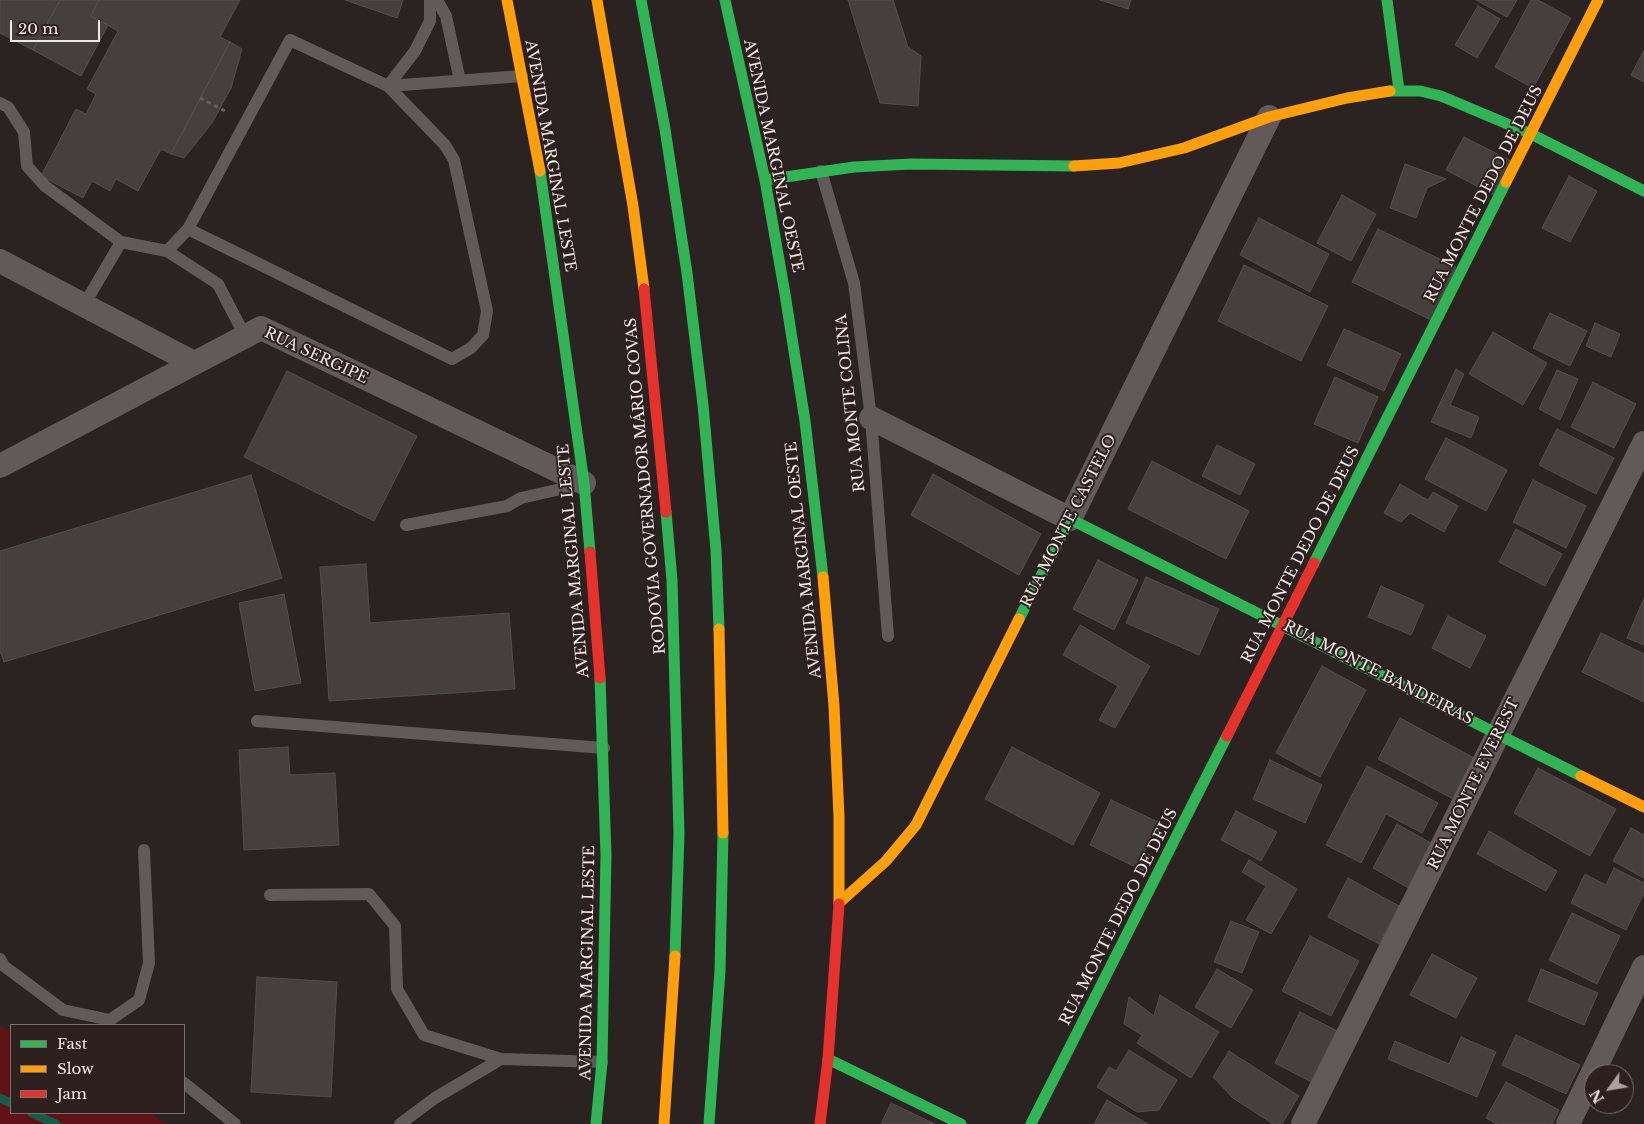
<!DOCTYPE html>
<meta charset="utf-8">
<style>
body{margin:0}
#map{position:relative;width:1644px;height:1124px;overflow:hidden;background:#2a2322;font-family:"Libre Baskerville",serif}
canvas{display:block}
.legend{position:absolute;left:10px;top:1024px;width:175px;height:90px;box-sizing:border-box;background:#2d201f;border:1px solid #7b706f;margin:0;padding:6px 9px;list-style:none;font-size:15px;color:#f1e7e6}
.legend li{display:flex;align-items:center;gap:10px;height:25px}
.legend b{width:25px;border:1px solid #7b706f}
.north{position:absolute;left:1584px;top:1064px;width:50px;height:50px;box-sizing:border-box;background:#2d201f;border:1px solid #7b706f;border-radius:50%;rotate:238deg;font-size:14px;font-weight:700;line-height:20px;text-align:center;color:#f1e7e6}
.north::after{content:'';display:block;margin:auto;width:18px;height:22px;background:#aba2a1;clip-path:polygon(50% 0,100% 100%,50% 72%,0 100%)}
.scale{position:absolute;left:10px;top:20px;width:90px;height:22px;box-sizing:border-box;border:2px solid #f1e7e6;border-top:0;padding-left:6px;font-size:15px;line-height:18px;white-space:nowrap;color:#f1e7e6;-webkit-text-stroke:4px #2d201f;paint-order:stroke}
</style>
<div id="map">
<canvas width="1644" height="1124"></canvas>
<ul class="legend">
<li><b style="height:6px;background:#30b455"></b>Fast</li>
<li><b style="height:6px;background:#ff9f0a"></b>Slow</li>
<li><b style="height:6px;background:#e5322d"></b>Jam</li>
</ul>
<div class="north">N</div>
<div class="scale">20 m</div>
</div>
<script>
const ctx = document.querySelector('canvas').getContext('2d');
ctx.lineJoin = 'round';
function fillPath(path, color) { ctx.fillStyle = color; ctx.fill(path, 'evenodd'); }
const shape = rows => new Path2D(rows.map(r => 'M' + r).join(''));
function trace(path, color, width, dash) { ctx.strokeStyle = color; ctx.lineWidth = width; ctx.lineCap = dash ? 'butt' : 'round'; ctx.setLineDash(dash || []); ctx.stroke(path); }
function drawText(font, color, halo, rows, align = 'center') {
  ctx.font = font + ' "Libre Baskerville",serif'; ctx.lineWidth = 4; ctx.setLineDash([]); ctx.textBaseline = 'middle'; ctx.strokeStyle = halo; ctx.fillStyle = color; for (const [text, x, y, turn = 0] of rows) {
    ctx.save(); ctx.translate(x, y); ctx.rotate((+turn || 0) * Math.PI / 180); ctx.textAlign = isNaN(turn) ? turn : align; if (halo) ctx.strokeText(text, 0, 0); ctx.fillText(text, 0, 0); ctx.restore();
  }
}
fillPath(shape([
 [0,1026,11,1032,11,1113,150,1113,166,1124,0,1124]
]), '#601317');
trace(shape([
 [0,1098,11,1103],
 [32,1113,56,1124]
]), '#1b5a48', 9);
const building = shape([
 [0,0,60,0,33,50,0,33,0,0],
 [60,0,99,0,91,16,108,25,81,76,33,50,60,0],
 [99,0,240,0,220,37,230,42,171,154,161,149,138,191,116,179,110,191,92,181,83,198,41,176,76,109,86,114,96,94,87,89,118,31,91,16,99,0],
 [345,0,403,0,397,18,345,0],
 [848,0,893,0,908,47,921,56,918,106,880,103,848,0],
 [1100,0,1131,0,1128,9,1100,0],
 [1476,0,1517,0,1507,17,1476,0],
 [1531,0,1538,0,1571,18,1533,88,1495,67,1531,0],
 [1478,6,1500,19,1477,58,1455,45,1478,6],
 [230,42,242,49,231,88,212,123,184,158,171,154,230,42],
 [1644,50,1644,82,1631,75,1644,50],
 [1464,137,1511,161,1494,195,1446,170,1464,137],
 [1405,164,1446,179,1427,188,1416,218,1390,208,1405,164],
 [1569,176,1597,191,1570,242,1542,228,1569,176],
 [1342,195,1376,214,1351,261,1317,243,1342,195],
 [1259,218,1329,254,1310,292,1240,255,1259,218],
 [1378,229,1456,267,1431,320,1352,282,1378,229],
 [1244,265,1328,306,1301,361,1218,321,1244,265],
 [1550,313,1587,331,1570,366,1533,348,1550,313],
 [1595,323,1620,334,1611,357,1586,346,1595,323],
 [1344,329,1401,354,1384,391,1327,365,1344,329],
 [1493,332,1547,363,1523,405,1469,374,1493,332],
 [1456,369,1464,374,1450,405,1479,417,1471,438,1431,422,1456,369],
 [1557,370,1578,379,1560,420,1539,409,1557,370],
 [287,371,417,436,374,521,244,457,287,371],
 [1335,377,1378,397,1358,443,1314,424,1335,377],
 [1593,382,1636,404,1614,448,1571,427,1593,382],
 [1557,429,1614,458,1596,494,1539,465,1557,429],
 [1446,438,1507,470,1486,511,1425,479,1446,438],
 [1217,445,1255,464,1240,495,1202,476,1217,445],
 [1152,461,1249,511,1226,559,1128,509,1152,461],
 [933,474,1041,534,1019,575,911,515,933,474],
 [251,475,282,578,4,662,0,651,0,551,251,475],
 [1533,480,1586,506,1566,548,1513,522,1533,480],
 [1400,484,1428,500,1433,492,1458,506,1444,532,1410,513,1401,522,1384,513,1400,484],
 [1516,529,1562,554,1545,586,1499,562,1516,529],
 [1098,560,1138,580,1114,630,1073,609,1098,560],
 [366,564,370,623,509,613,515,689,329,701,320,567,366,564],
 [1146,577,1219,609,1199,655,1126,623,1146,577],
 [1381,586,1424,605,1411,635,1368,617,1381,586],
 [284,594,301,683,255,691,239,603,284,594],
 [1644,598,1644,645,1627,638,1644,598],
 [1448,616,1486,636,1470,668,1432,648,1448,616],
 [1080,625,1150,666,1115,728,1099,720,1118,686,1063,655,1080,625],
 [1601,633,1644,654,1644,702,1582,672,1601,633],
 [1322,666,1366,690,1320,777,1276,753,1322,666],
 [1400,718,1478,760,1457,801,1378,759,1400,718],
 [288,747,290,775,335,773,339,845,244,850,239,750,288,747],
 [1012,747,1100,793,1073,845,985,799,1012,747],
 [1270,760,1322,785,1305,823,1253,799,1270,760],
 [1367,766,1438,803,1422,833,1386,814,1361,863,1326,845,1367,766],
 [1538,768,1616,809,1590,856,1514,813,1538,768],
 [1111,800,1158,822,1144,852,1154,857,1146,872,1090,845,1111,800],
 [1236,811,1277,832,1261,861,1221,840,1236,811],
 [1397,824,1436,846,1412,890,1373,868,1397,824],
 [1631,828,1644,835,1644,878,1613,861,1631,828],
 [1489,831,1557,871,1546,891,1477,854,1489,831],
 [1249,860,1297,889,1271,934,1246,920,1266,886,1242,872,1249,860],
 [1614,868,1644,883,1644,893,1626,930,1571,903,1585,874,1606,885,1614,868],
 [1348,878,1399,906,1379,944,1328,917,1348,878],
 [1572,913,1620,936,1597,984,1549,960,1572,913],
 [1231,921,1259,932,1242,973,1214,962,1231,921],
 [1310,936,1359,961,1331,1016,1282,991,1310,936],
 [1432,954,1477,978,1456,1018,1410,995,1432,954],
 [1217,969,1253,990,1231,1028,1195,1007,1217,969],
 [1541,969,1598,993,1584,1025,1528,1001,1541,969],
 [257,977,337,982,331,1097,251,1092,257,977],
 [1160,995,1219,1032,1191,1078,1137,1043,1142,1035,1124,1024,1129,997,1154,1016,1160,995],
 [1300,1012,1343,1034,1317,1085,1275,1063,1300,1012],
 [1516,1035,1580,1065,1566,1094,1502,1065,1516,1035],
 [1461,1037,1496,1052,1477,1097,1388,1059,1395,1041,1449,1064,1461,1037],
 [1129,1050,1177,1080,1159,1110,1137,1112,1097,1087,1109,1067,1116,1071,1129,1050],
 [1229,1051,1299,1096,1282,1124,1273,1124,1233,1098,1213,1077,1229,1051],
 [1506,1082,1559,1110,1552,1124,1497,1124,1486,1118,1506,1082],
 [1107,1100,1148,1124,1094,1124,1107,1100],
 [891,1103,935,1124,881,1124,891,1103]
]);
fillPath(building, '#453f3e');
trace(building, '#544d4c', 1);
trace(shape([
 [200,98,227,112]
]), '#635e5d', 3, [4, 4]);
trace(shape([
 [437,0,446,16,460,81],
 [0,103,8,107,24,132,27,166,45,186,121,242,167,251,218,284,245,336],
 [821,171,854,283,871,418,888,636],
 [188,229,452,359,471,348,483,335,487,311,454,160,445,145,388,86,415,51,430,21,430,0],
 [167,251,188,229,290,40,388,86,522,76],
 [84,305,121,242],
 [406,525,507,506,521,498,583,484],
 [257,721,604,748],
 [270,895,369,894,395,926,397,989,424,1035,501,1059],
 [0,959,4,966,63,1010,110,1020,139,1000,149,963,144,850],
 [184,1083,235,1124],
 [400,1124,435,1098,501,1059,602,1062]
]), '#615a59', 12);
trace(shape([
 [0,261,194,363],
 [871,418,1070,519,1269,117],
 [0,466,261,328,584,483],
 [1303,1124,1644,443],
 [1568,1124,1644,967]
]), '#615a59', 24);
trace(shape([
 [641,0,665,129,687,273,703,405,716,550,719,629],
 [725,0,765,180,785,294,805,421,823,577],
 [1387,0,1399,90],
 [1390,91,1420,91,1441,96,1531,134,1644,191],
 [540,171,584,483,590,552],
 [765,180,854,167,911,164,1074,166],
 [666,512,672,580,679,834,675,956],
 [1314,563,1506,182],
 [1019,619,1070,519,1581,776],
 [828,1059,961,1124],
 [596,1124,602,1062,606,855,600,678],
 [709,1124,720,971,723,833],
 [1031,1124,1227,736]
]), '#30b455', 11);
trace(shape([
 [507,0,540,171],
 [597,0,633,206,644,289],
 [1074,166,1119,163,1184,148,1269,117,1347,98,1390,91],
 [1506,182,1598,0],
 [823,577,834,706,839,817,839,904],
 [719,629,723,833],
 [1581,776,1644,807],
 [839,903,886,861,916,825,1019,619],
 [664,1124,675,956]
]), '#ff9f0a', 11);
trace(shape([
 [644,289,666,512],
 [590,552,600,678],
 [1227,736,1314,563],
 [820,1124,828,1059,839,904]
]), '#e5322d', 11);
drawText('15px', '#f1e7e6', '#2d201f', [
 ["AVENIDA MARGINAL LESTE",550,156,80],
 ["AVENIDA MARGINAL OESTE",773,156,78],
 ["RUA MONTE DEDO DE DEUS",1484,194,-63],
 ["RUA SERGIPE",316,356,25],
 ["RUA MONTE COLINA",851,403,-96],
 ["RODOVIA GOVERNADOR MÁRIO COVAS",646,486,-95],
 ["RUA MONTE CASTELO",1069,521,-63],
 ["RUA MONTE DEDO DE DEUS",1301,555,-63],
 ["AVENIDA MARGINAL OESTE",804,560,-96],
 ["AVENIDA MARGINAL LESTE",574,561,-95],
 ["RUA MONTE BANDEIRAS",1378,673,27],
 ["RUA MONTE EVEREST",1474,784,-64],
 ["RUA MONTE DEDO DE DEUS",1119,917,-63],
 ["AVENIDA MARGINAL LESTE",588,963,-89]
]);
</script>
